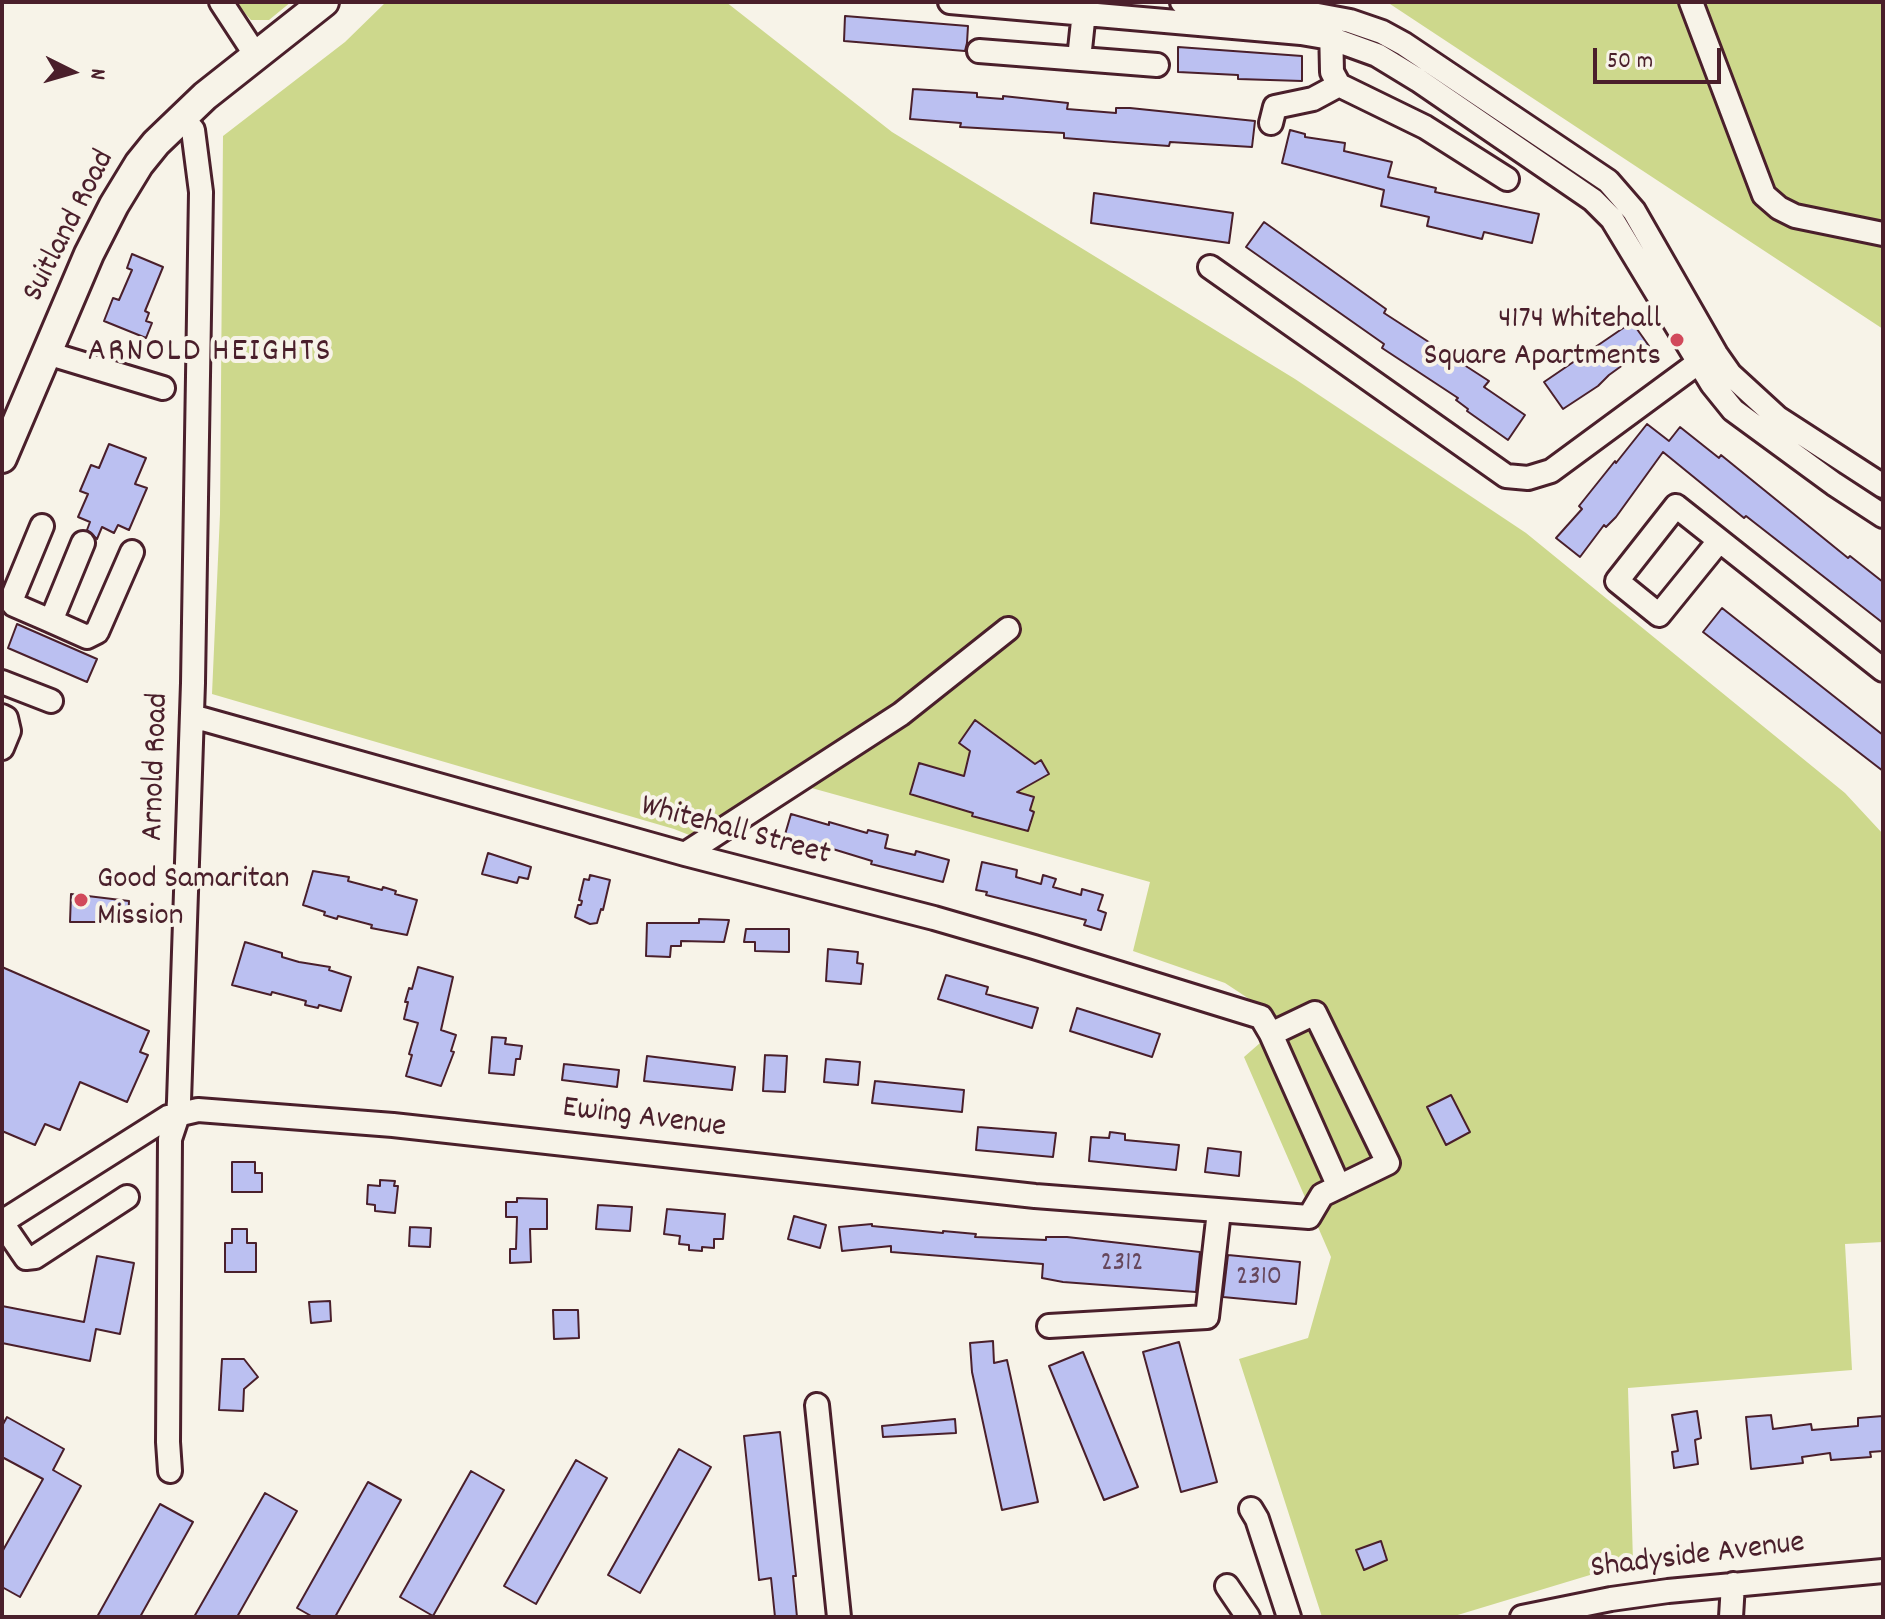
<!DOCTYPE html>
<style>
body{margin:0}
#map{position:relative;width:1885px;height:1619px;overflow:hidden;background:#f7f3e8;font-family:Dekko,sans-serif}
canvas{display:block}
.frame{position:absolute;inset:0;border:4px solid #4a1f2b;pointer-events:none}
.north{position:absolute;left:32px;top:32px;width:80px;height:80px;-webkit-text-stroke:6px #f7f3e8;paint-order:stroke;rotate:95deg;font-size:22px;font-weight:700;line-height:32px;text-align:center;color:#4a1f2b}
.north::after{content:'';display:block;margin:auto;width:28px;height:36px;background:#4a1f2b;clip-path:polygon(50% 0,100% 100%,50% 72%,0 100%)}
.scale{position:absolute;left:1593px;top:48px;width:128px;height:36px;box-sizing:border-box;border:4px solid #4a1f2b;border-top:0;padding-left:10px;font-size:24px;line-height:28px;white-space:nowrap;color:#4a1f2b;-webkit-text-stroke:6px #f7f3e8;paint-order:stroke}
</style>
<div id="map">
<canvas width="1885" height="1619"></canvas>
<div class="frame"></div>
<div class="north">N</div>
<div class="scale">50 m</div>
</div>
<script>
const ctx = document.querySelector('canvas').getContext('2d');
ctx.lineJoin = 'round';
function fillPath(path, color) { ctx.fillStyle = color; ctx.fill(path, 'evenodd'); }
const shape = rows => new Path2D(rows.map(r => 'M' + r).join(''));
function trace(path, color, width, dash) { ctx.strokeStyle = color; ctx.lineWidth = width; ctx.lineCap = dash ? 'butt' : 'round'; ctx.setLineDash(dash || []); ctx.stroke(path); }
function drawText(font, color, halo, rows, align = 'center') {
  ctx.font = font + ' Dekko,sans-serif'; ctx.lineWidth = 8; ctx.setLineDash([]); ctx.textBaseline = 'middle'; ctx.strokeStyle = halo; ctx.fillStyle = color; for (const [text, x, y, turn = 0] of rows) {
    ctx.save(); ctx.translate(x, y); ctx.rotate((+turn || 0) * Math.PI / 180); ctx.textAlign = isNaN(turn) ? turn : align; if (halo) ctx.strokeText(text, 0, 0); ctx.fillText(text, 0, 0); ctx.restore();
  }
}
fillPath(shape([
 [235,2,291,2,269,20,251,20],
 [386,2,726,2,892,132,1295,379,1526,533,1845,793,1883,834,1883,1242,1845,1244,1852,1370,1628,1388,1633,1562,1451,1617,1322,1617,1239,1359,1308,1338,1331,1257,1244,1057,1284,1022,1225,983,1133,951,1150,882,808,787,717,846,674,829,212,694,220,514,223,136,345,42],
 [1387,2,1883,2,1883,329,1640,169]
]), '#cdd88c');
const building = shape([
 [845,16,968,26,967,43,965,51,844,41,845,16],
 [1178,47,1302,56,1302,81,1238,79,1238,75,1178,72,1178,47],
 [913,89,977,93,977,97,1003,99,1003,96,1068,103,1067,109,1116,113,1116,108,1130,108,1255,121,1252,147,1170,142,1169,146,1114,142,1064,138,1064,133,960,127,961,123,910,119,913,89],
 [1290,130,1305,134,1305,137,1345,143,1344,151,1392,162,1388,177,1436,188,1435,192,1539,214,1532,243,1484,232,1482,239,1427,226,1429,217,1381,206,1384,190,1282,163,1290,130],
 [1094,193,1233,213,1229,243,1091,223,1094,193],
 [1264,222,1386,309,1384,313,1489,381,1484,387,1525,415,1508,440,1467,411,1468,409,1456,400,1458,398,1382,348,1384,344,1246,247,1264,222],
 [132,254,163,267,145,311,149,313,146,321,152,323,146,338,104,321,113,298,119,300,132,270,127,268,132,254],
 [1632,322,1649,346,1609,375,1598,386,1563,409,1544,382,1632,322],
 [1647,424,1669,441,1680,427,1719,458,1721,455,1848,558,1850,556,1883,582,1883,623,1746,516,1744,518,1663,452,1616,517,1606,527,1604,525,1580,557,1556,538,1582,509,1579,506,1615,461,1616,463,1647,424],
 [109,444,146,458,135,484,147,488,129,530,118,525,114,533,102,527,97,539,87,530,90,522,78,517,88,494,80,491,91,465,99,468,109,444],
 [1722,608,1883,735,1883,771,1703,632,1722,608],
 [17,624,97,659,87,682,8,648,17,624],
 [975,720,1035,764,1041,760,1049,774,1017,792,1034,797,1030,810,1034,812,1028,831,972,816,973,813,910,794,919,763,964,776,970,751,959,743,975,720],
 [791,814,829,825,829,822,867,833,868,830,888,835,885,848,915,855,916,851,949,860,943,882,871,864,872,861,823,846,822,850,784,838,791,814],
 [488,853,531,867,528,879,519,877,517,883,482,874,488,853],
 [982,862,1017,870,1016,877,1041,884,1043,875,1056,879,1053,887,1081,895,1082,889,1103,895,1098,910,1106,913,1101,930,1084,925,1086,920,986,895,987,892,976,890,982,862],
 [313,871,349,877,348,881,382,890,383,887,396,891,395,894,417,900,407,935,371,928,372,925,338,916,337,919,324,915,325,912,303,905,313,871],
 [590,875,610,880,603,910,601,909,597,923,590,924,575,917,578,905,581,905,582,901,579,900,584,879,589,880,590,875],
 [71,894,129,901,128,922,70,922,71,894],
 [699,919,729,920,724,942,681,941,681,946,671,946,670,957,646,956,647,923,699,923,699,919],
 [746,929,789,929,789,952,755,951,755,942,744,942,746,929],
 [245,942,282,953,282,957,299,962,330,967,329,970,351,977,341,1011,319,1005,318,1008,305,1005,306,1001,272,992,271,995,232,985,245,942],
 [828,949,858,952,857,963,863,964,861,984,826,981,828,949],
 [2,967,149,1031,140,1052,148,1055,127,1102,80,1082,60,1130,45,1124,35,1145,2,1131,2,967],
 [418,967,453,977,441,1030,456,1035,451,1051,454,1052,441,1086,406,1076,412,1055,409,1054,418,1023,404,1019,408,1002,405,1002,409,988,412,989,418,967],
 [946,975,988,987,986,994,1038,1008,1032,1028,938,999,946,975],
 [1077,1008,1160,1034,1152,1057,1070,1031,1077,1008],
 [492,1037,506,1038,505,1044,522,1046,520,1059,516,1059,514,1075,489,1073,492,1037],
 [765,1055,787,1056,785,1092,763,1091,765,1055],
 [647,1056,735,1067,732,1090,644,1081,647,1056],
 [826,1059,860,1062,858,1085,824,1082,826,1059],
 [564,1064,619,1070,617,1087,562,1080,564,1064],
 [875,1081,964,1090,962,1112,872,1103,875,1081],
 [1451,1095,1470,1132,1446,1145,1427,1107,1451,1095],
 [978,1127,1056,1133,1053,1157,976,1150,978,1127],
 [1110,1132,1125,1134,1125,1140,1179,1145,1176,1170,1089,1161,1091,1137,1109,1138,1110,1132],
 [1208,1148,1241,1152,1239,1176,1205,1172,1208,1148],
 [232,1162,255,1162,255,1173,262,1173,262,1192,232,1192,232,1162],
 [380,1180,395,1181,394,1186,398,1186,395,1213,375,1211,375,1205,367,1204,368,1185,380,1186,380,1180],
 [517,1198,547,1199,547,1229,530,1229,531,1262,510,1263,510,1249,516,1249,517,1217,506,1217,506,1202,517,1202,517,1198],
 [598,1205,632,1207,630,1231,596,1229,598,1205],
 [667,1209,725,1214,723,1239,714,1239,714,1248,702,1247,702,1251,689,1250,689,1245,679,1244,680,1236,664,1234,667,1209],
 [794,1216,826,1225,820,1248,788,1239,794,1216],
 [872,1224,872,1226,943,1233,943,1231,976,1234,975,1237,1046,1240,1046,1237,1067,1237,1200,1252,1196,1292,1063,1282,1042,1278,1043,1264,891,1252,891,1246,842,1251,839,1227,872,1224],
 [410,1227,431,1228,430,1247,409,1246,410,1227],
 [232,1229,247,1229,247,1243,256,1243,256,1272,225,1272,225,1243,232,1243,232,1229],
 [1228,1255,1300,1262,1296,1304,1223,1297,1228,1255],
 [97,1256,134,1263,120,1334,96,1329,90,1361,2,1343,2,1306,84,1322,97,1256],
 [330,1301,331,1321,311,1323,309,1302,330,1301],
 [553,1310,578,1310,579,1338,554,1339,553,1310],
 [993,1341,994,1363,1007,1360,1038,1502,1002,1510,972,1372,970,1343,993,1341],
 [1179,1342,1217,1482,1181,1492,1143,1352,1179,1342],
 [1083,1352,1138,1487,1104,1500,1049,1366,1083,1352],
 [222,1359,244,1359,258,1377,244,1389,243,1411,219,1410,222,1359],
 [1697,1411,1701,1438,1695,1440,1698,1464,1674,1468,1672,1452,1678,1451,1672,1415,1697,1411],
 [1771,1415,1773,1429,1811,1424,1812,1430,1858,1426,1858,1418,1883,1416,1883,1451,1870,1452,1871,1457,1831,1460,1830,1453,1802,1457,1803,1463,1751,1469,1746,1417,1771,1415],
 [7,1417,64,1449,53,1470,81,1486,20,1597,2,1587,2,1552,43,1479,2,1457,2,1426,7,1417],
 [955,1419,956,1433,883,1437,882,1426,955,1419],
 [780,1432,796,1576,793,1576,797,1617,775,1617,771,1578,759,1580,744,1436,780,1432],
 [679,1449,711,1467,640,1593,608,1575,679,1449],
 [576,1460,607,1478,536,1604,504,1586,576,1460],
 [471,1471,504,1490,433,1616,400,1597,471,1471],
 [368,1482,401,1500,335,1617,313,1617,297,1608,368,1482],
 [265,1493,297,1511,237,1617,194,1617,265,1493],
 [160,1504,193,1522,140,1617,97,1617,160,1504],
 [1381,1541,1387,1560,1364,1570,1356,1550,1381,1541]
]);
fillPath(building, '#bbc0f1');
trace(building, '#4a1f2b', 2);
const minor = shape([
 [221,2,255,54],
 [950,2,1301,33,1330,38,1377,55,1418,80,1593,200,1612,219,1712,384,1733,410,1834,484,1883,516],
 [1182,2,1307,13,1350,21,1382,32,1404,44,1608,181,1634,211,1716,354,1730,374,1778,418,1883,486],
 [1691,2,1764,195,1779,208,1795,216,1883,234],
 [1331,26,1332,72,1339,85,1425,127,1507,179],
 [979,51,1157,65],
 [1079,59,1085,2],
 [1271,123,1275,107,1313,99,1339,85],
 [1210,267,1506,476,1528,478,1551,471,1710,354],
 [47,353,163,388],
 [42,526,11,601,14,605,51,621],
 [1719,541,1659,615,1617,581,1676,506,1883,670],
 [83,543,51,621,87,637,97,632,132,552],
 [2,682,51,701],
 [2,716,6,718,9,731,2,748],
 [685,854,901,714,1008,629],
 [1271,1034,1339,1187],
 [2,1222,168,1117,198,1110,393,1125,1035,1196,1309,1217,1322,1195,1388,1163,1315,1013,1271,1034,1261,1017,1034,947,934,918,685,854,192,716],
 [2,1223,26,1258,35,1257,127,1197],
 [1049,1326,1207,1317,1219,1211],
 [817,1405,839,1617],
 [170,1471,168,1442,170,1139,178,1115,179,1101,193,683,201,192,193,130,181,117],
 [1251,1509,1257,1519,1289,1617],
 [1227,1586,1248,1617],
 [1522,1617,1611,1599,1668,1591,1883,1571],
 [1731,1617,1733,1584]
]);
const major = shape([
 [2,458,89,254,114,205,139,164,156,143,205,96,324,2]
]);
trace(minor, '#4a1f2b', 28);
trace(major, '#4a1f2b', 34);
trace(minor, '#f7f3e8', 22);
trace(major, '#f7f3e8', 28);
for (const [x, y, r, color] of [
 [1677,340,8,"#d1495b"],
 [81,900,8,"#d1495b"]
]) { const dot = new Path2D(); dot.arc(x, y, r, 0, 2 * Math.PI); ctx.fillStyle = color; ctx.fill(dot); trace(dot, '#f7f3e8', 3); }
drawText('28px', '#66475c', null, [
 ["2312",1122,1265],
 ["2310",1259,1279]
]);
drawText('32px', '#4a1f2b', '#f7f3e8', [
 ["Suitland Road",71,227,-63],
 ["Arnold Road",158,767,-88],
 ["Whitehall Street",735,833,15],
 ["Ewing Avenue",644,1120,7],
 ["Shadyside Avenue",1698,1558,-7]
]);
drawText('32px', '#4a1f2b', '#f7f3e8', [
 ["4174 Whitehall",1661,322],
 ["Square Apartments",1661,359],
 ["Good Samaritan",97,882,"left"],
 ["Mission",97,919,"left"]
], 'right');
ctx.letterSpacing = '2px';
drawText('34px', '#4a1f2b', '#f7f3e8', [
 ["ARNOLD HEIGHTS",210,354]
]);
ctx.letterSpacing = '0px';
</script>
